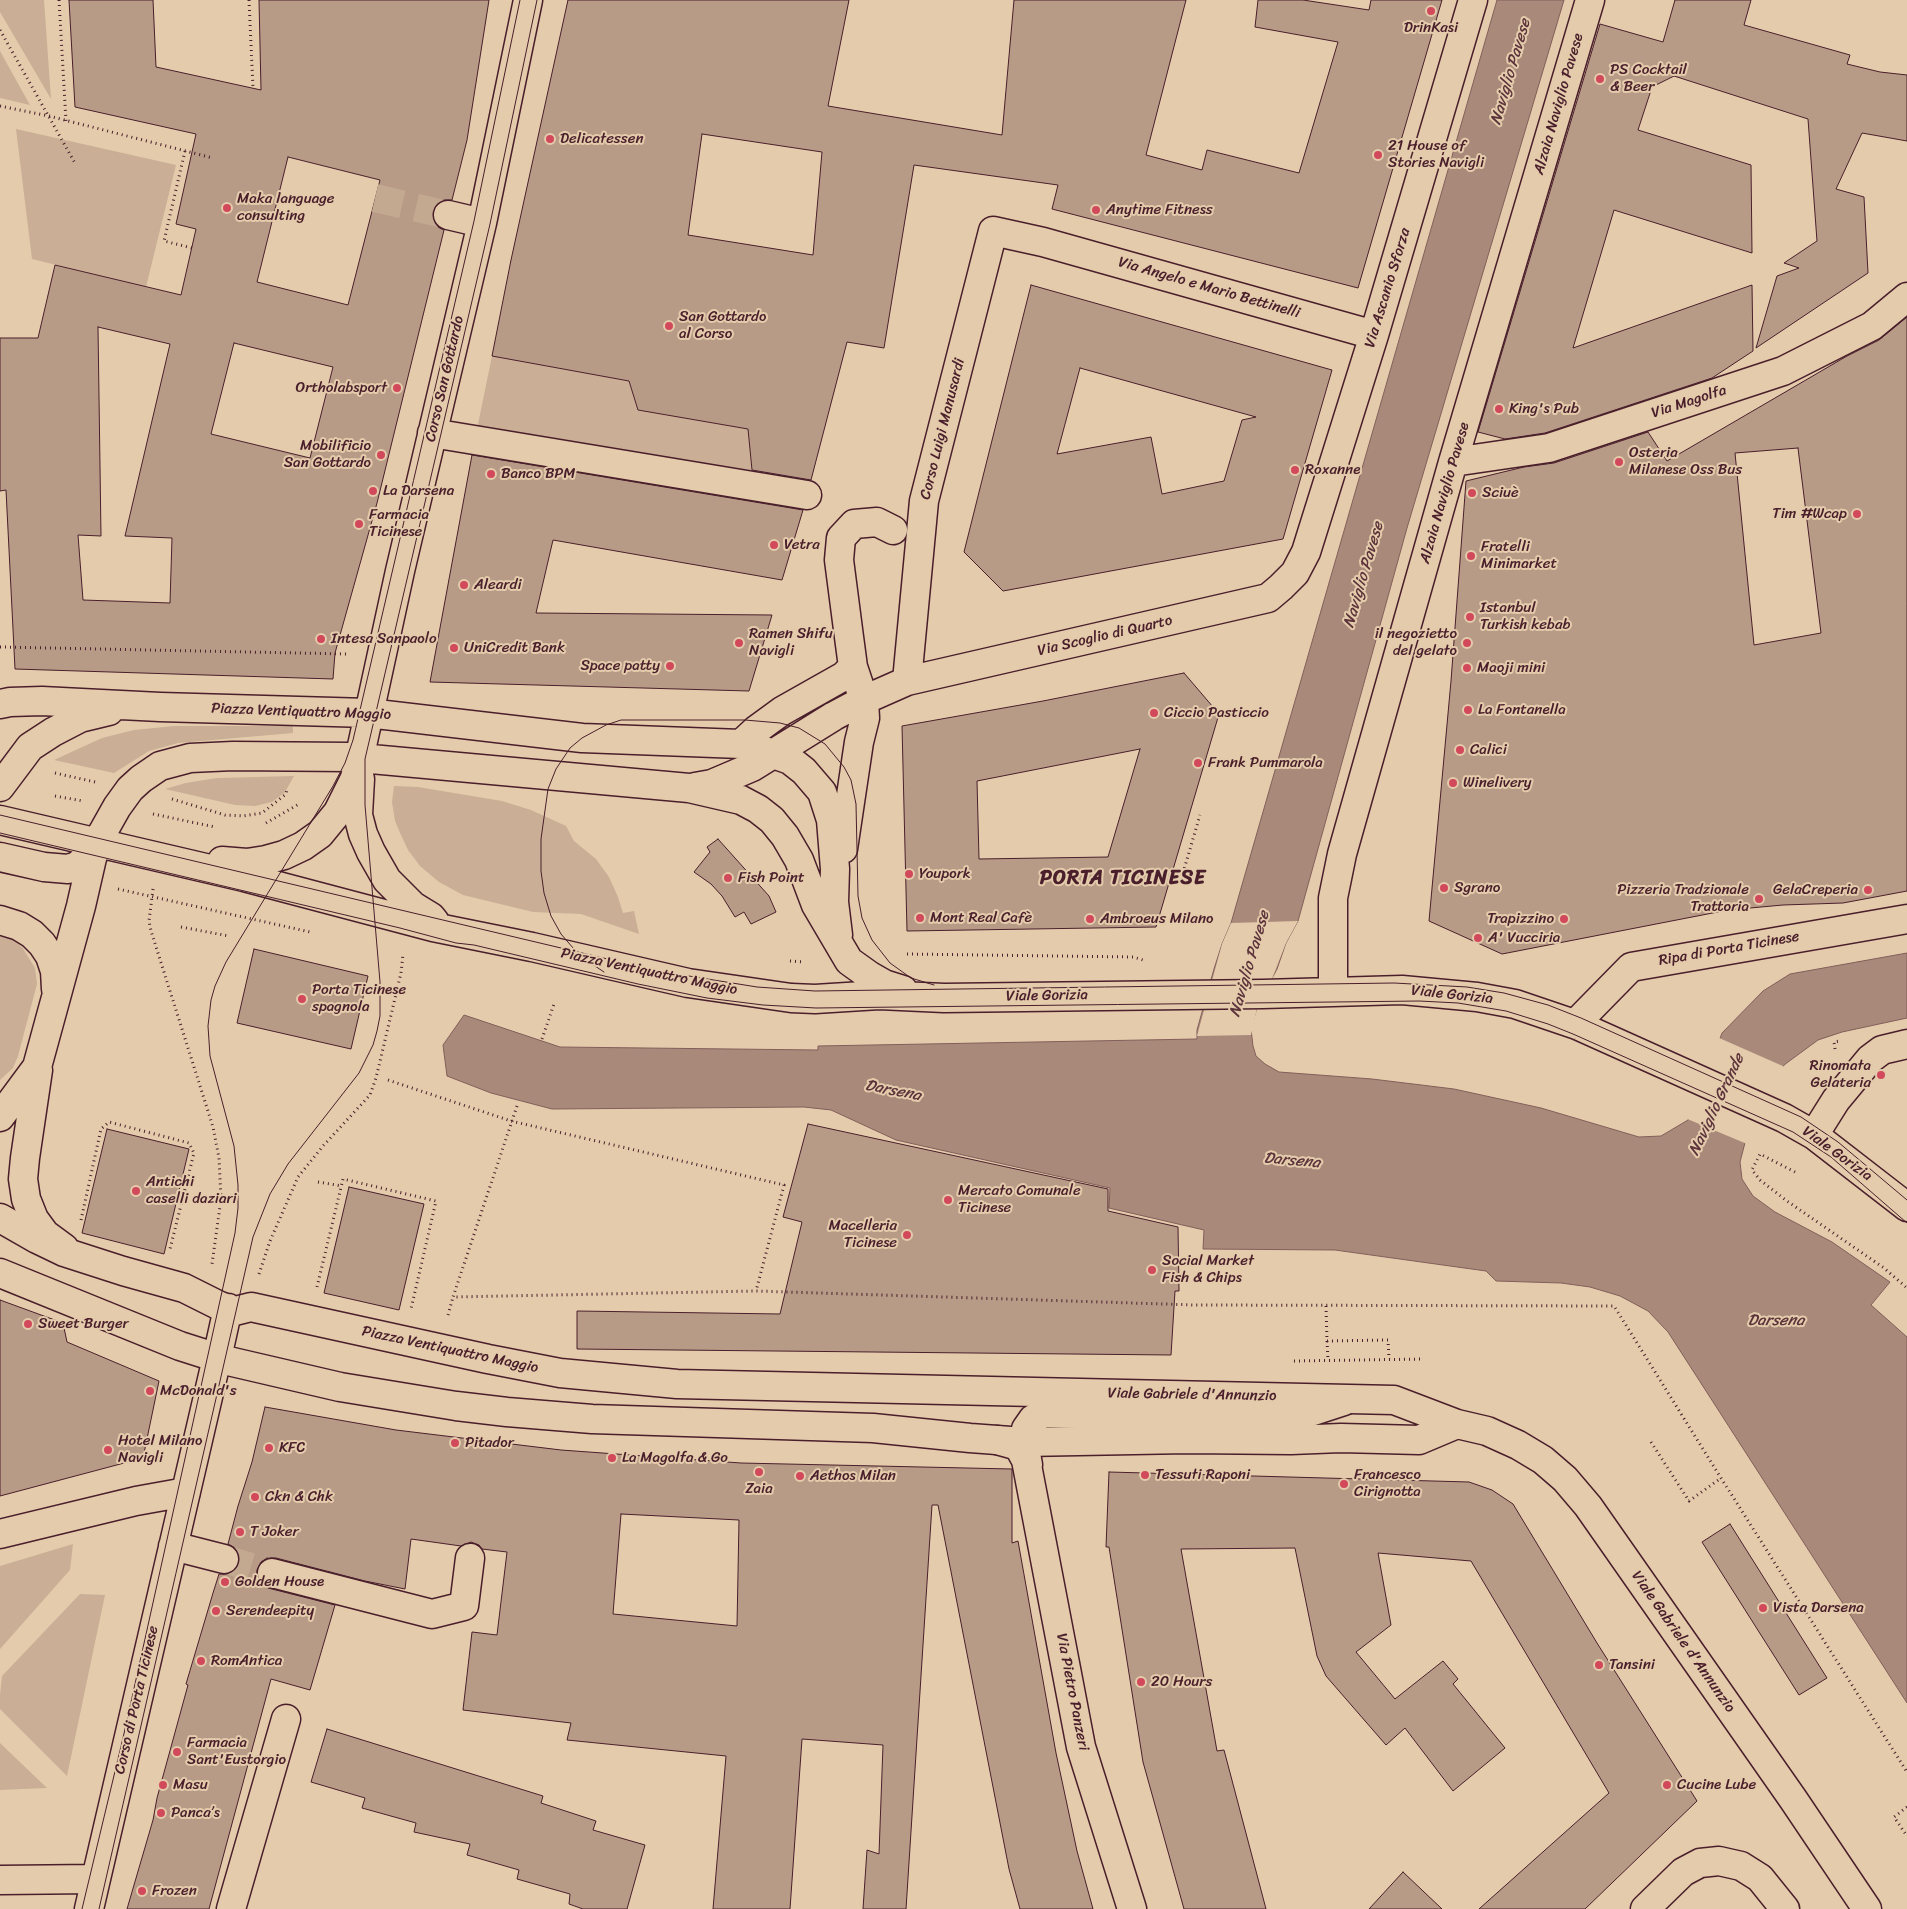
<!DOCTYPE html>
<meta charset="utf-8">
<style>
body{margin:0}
canvas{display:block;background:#e3cbab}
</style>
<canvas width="1907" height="1909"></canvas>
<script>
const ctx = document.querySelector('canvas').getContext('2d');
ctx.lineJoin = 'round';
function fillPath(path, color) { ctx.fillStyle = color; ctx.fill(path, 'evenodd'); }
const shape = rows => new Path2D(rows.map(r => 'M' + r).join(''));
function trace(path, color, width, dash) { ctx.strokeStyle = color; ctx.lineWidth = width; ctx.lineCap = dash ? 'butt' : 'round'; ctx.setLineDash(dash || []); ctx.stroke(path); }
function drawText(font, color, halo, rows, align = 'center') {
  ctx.font = font + ' Sriracha,sans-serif'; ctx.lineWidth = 4; ctx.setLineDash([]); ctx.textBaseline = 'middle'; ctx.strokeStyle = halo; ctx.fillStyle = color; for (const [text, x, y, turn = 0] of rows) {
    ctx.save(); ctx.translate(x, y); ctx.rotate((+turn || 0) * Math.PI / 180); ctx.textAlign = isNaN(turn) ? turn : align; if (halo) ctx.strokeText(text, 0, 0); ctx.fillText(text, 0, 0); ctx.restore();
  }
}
fillPath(shape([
 [0,0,44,0,51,99,0,12],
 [0,51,30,105,0,98],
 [16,129,176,165,146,287,32,259],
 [492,356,629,381,638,410,748,429,752,476,477,429],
 [174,726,293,726,293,733,178,743,149,751,114,773,54,760,102,738,134,730],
 [294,776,285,792,272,802,255,806,235,805,165,789,186,783,217,778],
 [394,786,418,787,502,801,531,810,566,826,574,841,596,859,609,877,618,897,623,913,634,911,639,934,581,914,533,912,463,895,439,882,420,866,408,850,401,835,395,821,392,802],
 [0,935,12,939,22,947,35,968,37,984,18,1056,13,1068,0,1080],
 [73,1544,70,1570,0,1649,0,1566],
 [80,1594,105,1595,67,1776,0,1709,0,1695,2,1676],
 [0,1743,47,1788,0,1790]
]), '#caaf96');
const water = shape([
 [1497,0,1564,0,1407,528,1298,921,1286,943,1277,969,1258,1004,1251,1029,1253,1046,1256,1056,1265,1064,1279,1072,1372,1079,1454,1089,1541,1108,1639,1137,1661,1136,1688,1120,1693,1112,1722,1033,1763,991,1790,974,1907,953,1907,1018,1842,1032,1818,1040,1784,1065,1747,1135,1740,1162,1742,1179,1753,1196,1775,1212,1832,1242,1890,1282,1871,1305,1907,1337,1907,1703,1668,1332,1648,1311,1620,1296,1590,1287,1561,1283,1496,1281,1486,1271,1335,1250,1203,1249,1204,1230,1109,1208,1110,1188,896,1140,831,1110,804,1107,552,1109,491,1093,447,1076,443,1045,464,1015,560,1047,818,1050,818,1046,1197,1039,1197,1030,1214,969,1222,944,1231,923,1497,0]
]);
fillPath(water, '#a9897a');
trace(water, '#835f5a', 1);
fillPath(shape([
 [1298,921,1286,943,1270,984,1258,1004,1251,1035,1197,1036,1222,944,1231,923],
 [1717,1037,1785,1067,1777,1081,1747,1144,1685,1118,1690,1111]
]), '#e3cbab');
const building = shape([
 [69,0,153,0,156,67,261,90,259,0,489,0,467,140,452,200,443,200,436,205,433,211,433,220,438,227,444,230,377,503,335,653,333,679,15,669,6,490,0,491,0,338,38,338,55,265,181,295,196,229,176,224,196,134,75,107,69,0],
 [288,157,380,180,348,305,257,282,288,157],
 [98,327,170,344,125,536,172,538,170,603,83,600,78,535,101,536,98,327],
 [234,343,333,367,310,458,211,434,234,343],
 [568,0,849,0,828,106,1002,135,1014,0,1186,0,1146,155,1202,170,1207,150,1299,173,1338,42,1255,27,1258,0,1303,0,1369,10,1371,0,1442,0,1358,288,1052,209,1058,185,914,165,884,348,847,342,811,480,752,470,748,429,638,410,629,381,492,356,511,260,568,0],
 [702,134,822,152,813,255,688,235,702,134],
 [1675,0,1751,0,1744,25,1850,55,1847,64,1880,72,1907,75,1907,141,1862,133,1836,189,1864,197,1868,273,1756,348,1777,276,1799,268,1784,263,1817,241,1808,119,1674,76,1652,87,1638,130,1751,165,1752,253,1614,210,1573,348,1752,285,1753,351,1712,378,1545,433,1505,439,1478,432,1600,24,1663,42,1675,0],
 [1031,285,1332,370,1283,539,1003,591,964,552,1031,285],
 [1080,368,1256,417,1242,420,1224,481,1162,494,1151,437,1057,454,1080,368],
 [1907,317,1907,891,1843,903,1783,905,1728,910,1502,954,1429,921,1451,681,1466,481,1524,467,1554,463,1648,432,1667,461,1847,356,1879,340,1907,317],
 [1798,448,1821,633,1754,645,1735,453,1798,448],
 [472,455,803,510,782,580,553,540,536,613,772,615,749,691,430,682,472,455],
 [1184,673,1219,714,1156,927,907,931,902,726,1043,701,1184,673],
 [1140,749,1108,857,979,859,977,781,1140,749],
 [718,839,769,896,776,912,751,924,744,912,735,917,722,896,711,884,694,872,710,852,707,847,718,839],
 [254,949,368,976,351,1049,237,1023,254,949],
 [808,1124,1108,1189,1108,1211,1178,1227,1179,1291,1175,1291,1171,1355,577,1349,577,1311,780,1314,802,1222,783,1217,808,1124],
 [107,1129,189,1149,164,1254,82,1233,107,1129],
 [349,1187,424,1204,399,1310,324,1293,349,1187],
 [0,1300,63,1323,67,1342,159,1381,143,1458,0,1496,0,1300],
 [265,1407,396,1430,561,1450,741,1463,1012,1469,1012,1543,1018,1541,1056,1753,1077,1851,1093,1909,1020,1909,1009,1869,938,1505,932,1505,906,1909,863,1909,867,1850,879,1854,883,1745,802,1739,790,1909,713,1909,726,1756,567,1740,571,1723,463,1710,472,1632,497,1635,507,1552,482,1549,479,1545,471,1542,461,1546,411,1539,405,1589,365,1581,276,1558,267,1558,261,1562,257,1570,257,1577,261,1584,268,1588,335,1605,310,1690,271,1679,209,1909,127,1909,153,1820,157,1798,188,1685,186,1684,213,1593,219,1574,229,1574,235,1570,239,1563,239,1554,235,1548,228,1544,238,1506,252,1462,265,1407],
 [621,1514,739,1520,737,1626,613,1614,621,1514],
 [1109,1472,1469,1482,1492,1490,1513,1504,1597,1643,1697,1801,1585,1909,1479,1909,1609,1793,1471,1561,1378,1553,1391,1625,1356,1652,1395,1699,1443,1661,1458,1679,1453,1684,1505,1748,1453,1791,1405,1728,1386,1745,1326,1676,1317,1656,1295,1548,1181,1549,1217,1751,1224,1750,1266,1909,1184,1909,1143,1762,1109,1547,1106,1547,1109,1472],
 [1730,1524,1827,1678,1799,1695,1702,1542,1730,1524],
 [327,1729,543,1796,541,1803,596,1821,593,1830,645,1845,627,1909,583,1909,569,1904,570,1894,517,1879,519,1870,467,1855,470,1844,414,1832,416,1823,362,1808,365,1798,311,1782,327,1729],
 [1403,1872,1442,1909,1369,1909,1403,1872]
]);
fillPath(building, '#b89b87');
trace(building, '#4a1f2b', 1);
trace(shape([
 [375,198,448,215],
 [224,1559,272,1573]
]), '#c4a991', 28, [28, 14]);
const minor = shape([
 [448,215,482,223],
 [432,433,807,495],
 [1453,462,1549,448,1783,371,1872,326,1907,297],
 [907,681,924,501,993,231,1043,242,1374,335],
 [0,704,10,702,42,701,160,707,368,713,582,738,741,744,759,749,790,760,804,771,822,792,831,820,835,869,834,902,838,935],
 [741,744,756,730,782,711,844,676,853,667],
 [360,779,358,815,363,834,371,852,387,880,413,906,431,917,435,922],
 [0,787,30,747,53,732,80,718,109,711],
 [695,787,712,784,752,767,834,716,864,700,907,681,1268,598,1281,587,1295,573,1306,552,1374,335,1473,0],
 [0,820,244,877,433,927,532,947,688,983,791,998,815,999,879,995,944,998,1263,994,1402,990,1477,997,1515,1004,1577,1025,1784,1118,1814,1135,1907,1207],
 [843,849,859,742,865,718,864,700,853,667,849,637,839,560,841,538,854,524,877,522,893,530],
 [0,857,44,867,68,869,77,866,83,861,97,843],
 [222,861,247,863,266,860,284,855,303,846,320,834,338,812,355,778,400,571,482,223,528,0],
 [0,920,19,926,32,934,42,944,50,956,55,971,56,989],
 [1333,991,1333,898,1342,854,1453,462,1590,0],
 [1577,1025,1581,1018,1631,967,1907,919],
 [38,1070,25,1158,23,1179,26,1199,34,1219,45,1234,64,1248],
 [0,1117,37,1067,81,906,92,858,99,839,117,807,130,789,141,779,160,766,190,758,233,756,349,757,689,788,741,800,758,809,772,820,785,836,799,860,816,905,849,961,870,976,884,984,903,990],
 [1814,1135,1836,1100,1870,1059,1882,1050,1907,1044],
 [997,1440,1015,1445,1020,1449,1026,1460,1081,1747,1132,1909],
 [1028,1465,1024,1442,1026,1429,1033,1419,1044,1413,1280,1419,1292,1418,1344,1401],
 [0,1534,136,1501,186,1492],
 [173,1546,224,1559],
 [272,1573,432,1614,464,1606,470,1558],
 [0,1880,95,1879],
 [89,1909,217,1358],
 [231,1909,286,1719],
 [1645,1909,1683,1872,1700,1863,1719,1861,1741,1866,1760,1878,1785,1909]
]);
const major = shape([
 [0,1218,37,1239,64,1252,123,1271,184,1288,220,1306,235,1311,251,1307,488,1359,560,1373,677,1384,1394,1400,1457,1424,1487,1431,1518,1445,1543,1460,1565,1479,1588,1506,1793,1799,1867,1909],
 [0,1273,180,1346,224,1360,340,1387,456,1406,507,1412,592,1419,873,1428,970,1438,1024,1442,1188,1439,1291,1440,1341,1438,1419,1440,1457,1424],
 [217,1358,228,1308]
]);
trace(minor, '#4a1f2b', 31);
trace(major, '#4a1f2b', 31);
trace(shape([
 [59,0,66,121],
 [249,0,253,88],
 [0,30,76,165],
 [0,106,49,116,213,158],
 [185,151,164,241,192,248],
 [0,647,347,654],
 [55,773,95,782],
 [55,796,83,801],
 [172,799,225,815,243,816,262,813,286,794,287,789],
 [153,814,215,827],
 [266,823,299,804],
 [1183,873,1200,815],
 [118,889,310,932],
 [153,889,149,921,151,931,213,1127,219,1158,221,1199,212,1264],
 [181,927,229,936],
 [907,954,1133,957,1143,960],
 [790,961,804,962],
 [542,1039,554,1004],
 [1835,1049,1834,1042,1840,1041],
 [388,1080,511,1121,784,1185,756,1291],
 [517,1106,453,1297,756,1291,1195,1305,1614,1306,1721,1478,1907,1772],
 [1795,1172,1760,1154,1752,1170,1760,1180,1787,1201,1884,1268,1907,1288],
 [318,1182,342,1186],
 [81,1220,101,1129,109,1122,189,1143,194,1153,170,1249],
 [259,1274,270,1241,298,1177,323,1146,370,1095,376,1078,401,973,403,954],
 [317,1287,343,1179,436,1201,411,1309],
 [1326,1306,1327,1341,1388,1340,1389,1359],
 [448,1315,453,1297],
 [1327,1341,1328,1360],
 [1294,1361,1424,1359],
 [1651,1442,1689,1501,1721,1478],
 [1907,1807,1894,1817,1907,1836]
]), '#4a1f2b', 3, [1, 4]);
trace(minor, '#e3cbab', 28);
trace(major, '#e3cbab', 28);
trace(shape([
 [0,815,658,971,757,987,815,991,1394,983,1467,987,1504,993,1548,1005,1581,1018,1801,1117,1838,1142,1907,1200],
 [0,833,400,928,456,943,474,945,638,984,707,998,763,1005,816,1008,1419,1001,1458,1003,1506,1011,1548,1024,1573,1034,1793,1132,1831,1157,1907,1223],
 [604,972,580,956,561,934,551,916,544,893,541,871,541,839,548,789,556,769,570,748,582,738,606,725,621,720,745,720,780,723,799,728,825,744,844,767,851,780,856,804,858,896,862,918,872,940,890,963,911,978,934,985],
 [82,1909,123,1738,235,1233,238,1208,238,1185,234,1146,210,1056,208,1026,211,1000,215,986,226,962,333,786,345,763,353,740,474,221,520,0],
 [99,1909,253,1237,270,1194,288,1164,359,1073,373,1045,377,1031,380,1016,380,982,365,805,365,759,490,224,537,0]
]), '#4a1f2b', 1);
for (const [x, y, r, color] of [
 [1431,11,5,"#d1495b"],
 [1600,79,5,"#d1495b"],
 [550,139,5,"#d1495b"],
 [1378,155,5,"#d1495b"],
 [227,208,5,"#d1495b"],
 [1096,210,5,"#d1495b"],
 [669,326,5,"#d1495b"],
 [397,388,5,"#d1495b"],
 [1499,409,5,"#d1495b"],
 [381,455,5,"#d1495b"],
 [1619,462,5,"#d1495b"],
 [1295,470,5,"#d1495b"],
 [491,474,5,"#d1495b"],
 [373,491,5,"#d1495b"],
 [1472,493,5,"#d1495b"],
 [1857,514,5,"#d1495b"],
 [359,524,5,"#d1495b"],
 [774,545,5,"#d1495b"],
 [1471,556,5,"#d1495b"],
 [464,585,5,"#d1495b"],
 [1470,617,5,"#d1495b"],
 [321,639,5,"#d1495b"],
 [739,643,5,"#d1495b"],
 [1467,643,5,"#d1495b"],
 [454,648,5,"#d1495b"],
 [670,666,5,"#d1495b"],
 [1467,668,5,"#d1495b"],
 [1468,710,5,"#d1495b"],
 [1154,713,5,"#d1495b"],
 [1460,750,5,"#d1495b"],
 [1198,763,5,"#d1495b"],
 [1453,783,5,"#d1495b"],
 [909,874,5,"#d1495b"],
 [728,878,5,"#d1495b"],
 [1444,888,5,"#d1495b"],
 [1868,890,5,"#d1495b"],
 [1759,899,5,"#d1495b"],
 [920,918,5,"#d1495b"],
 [1090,919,5,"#d1495b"],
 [1564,919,5,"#d1495b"],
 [1478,938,5,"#d1495b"],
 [302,999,5,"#d1495b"],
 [1881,1075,5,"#d1495b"],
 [136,1191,5,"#d1495b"],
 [948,1200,5,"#d1495b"],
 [907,1235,5,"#d1495b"],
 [1152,1270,5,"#d1495b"],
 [28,1324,5,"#d1495b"],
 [150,1391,5,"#d1495b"],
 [455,1443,5,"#d1495b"],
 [269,1448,5,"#d1495b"],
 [108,1450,5,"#d1495b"],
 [612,1458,5,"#d1495b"],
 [759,1472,5,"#d1495b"],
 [1145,1475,5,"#d1495b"],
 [800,1476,5,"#d1495b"],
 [1344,1484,5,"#d1495b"],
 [255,1497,5,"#d1495b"],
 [240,1532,5,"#d1495b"],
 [225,1582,5,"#d1495b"],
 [1763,1608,5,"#d1495b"],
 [216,1611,5,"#d1495b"],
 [201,1661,5,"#d1495b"],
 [1599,1665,5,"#d1495b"],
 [1141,1682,5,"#d1495b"],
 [177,1752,5,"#d1495b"],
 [163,1785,5,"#d1495b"],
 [1667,1785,5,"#d1495b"],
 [161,1813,5,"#d1495b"],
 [142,1891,5,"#d1495b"]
]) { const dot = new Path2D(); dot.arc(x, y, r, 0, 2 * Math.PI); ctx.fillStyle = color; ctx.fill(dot); trace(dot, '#e3cbab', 2); }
drawText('15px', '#4a1f2b', '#e3cbab', [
 ["DrinKasi",1431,28,"center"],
 ["PS Cocktail",1610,70],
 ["& Beer",1610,87],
 ["Delicatessen",560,139],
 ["21 House of",1388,146],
 ["Stories Navigli",1388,163],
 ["Maka language",237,199],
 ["consulting",237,216],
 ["Anytime Fitness",1106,210],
 ["San Gottardo",679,317],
 ["al Corso",679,334],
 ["Ortholabsport",387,388,"right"],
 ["King's Pub",1509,409],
 ["Mobilificio",371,446,"right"],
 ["San Gottardo",371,463,"right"],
 ["Osteria",1629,453],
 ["Milanese Oss Bus",1629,470],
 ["Roxanne",1305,470],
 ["Banco BPM",501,474],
 ["La Darsena",383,491],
 ["Sciuè",1482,493],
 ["Tim #Wcap",1847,514,"right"],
 ["Farmacia",369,515],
 ["Ticinese",369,532],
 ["Vetra",784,545],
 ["Fratelli",1481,547],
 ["Minimarket",1481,564],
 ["Aleardi",474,585],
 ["Istanbul",1480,608],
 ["Turkish kebab",1480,625],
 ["Ramen Shifu",749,634],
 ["Navigli",749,651],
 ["il negozietto",1457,634,"right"],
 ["del gelato",1457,651,"right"],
 ["Intesa Sanpaolo",331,639],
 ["UniCredit Bank",464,648],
 ["Space patty",660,666,"right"],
 ["Maoji mini",1477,668],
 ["La Fontanella",1478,710],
 ["Ciccio Pasticcio",1164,713],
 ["Calici",1470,750],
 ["Frank Pummarola",1208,763],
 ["Winelivery",1463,783],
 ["Youpork",919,874],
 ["Fish Point",738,878],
 ["Sgrano",1454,888],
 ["Pizzeria Tradzionale",1749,890,"right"],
 ["Trattoria",1749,907,"right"],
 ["GelaCreperia",1858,890,"right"],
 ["Mont Real Cafè",930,918],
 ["Ambroeus Milano",1100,919],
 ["Trapizzino",1554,919,"right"],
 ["A' Vucciria",1488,938],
 ["Porta Ticinese",312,990],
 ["spagnola",312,1007],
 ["Rinomata",1871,1066,"right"],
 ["Gelateria",1871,1083,"right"],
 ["Antichi",146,1182],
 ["caselli daziari",146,1199],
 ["Mercato Comunale",958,1191],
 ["Ticinese",958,1208],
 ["Macelleria",897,1226,"right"],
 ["Ticinese",897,1243,"right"],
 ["Social Market",1162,1261],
 ["Fish & Chips",1162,1278],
 ["Sweet Burger",38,1324],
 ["McDonald's",160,1391],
 ["Hotel Milano",118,1441],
 ["Navigli",118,1458],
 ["Pitador",465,1443],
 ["KFC",279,1448],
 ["La Magolfa & Go",622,1458],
 ["Tessuti Raponi",1155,1475],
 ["Francesco",1354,1475],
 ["Cirignotta",1354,1492],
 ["Aethos Milan",810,1476],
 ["Zaia",759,1489,"center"],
 ["Ckn & Chk",265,1497],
 ["T Joker",250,1532],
 ["Golden House",235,1582],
 ["Vista Darsena",1773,1608],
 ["Serendeepity",226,1611],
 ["RomAntica",211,1661],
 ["Tansini",1609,1665],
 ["20 Hours",1151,1682],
 ["Farmacia",187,1743],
 ["Sant'Eustorgio",187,1760],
 ["Masu",173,1785],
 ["Cucine Lube",1677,1785],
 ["Panca’s",171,1813],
 ["Frozen",152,1891]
], 'left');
drawText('15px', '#4a1f2b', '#e3cbab', [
 ["Alzaia Naviglio Pavese",1559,104,-74],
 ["Via Angelo e Mario Bettinelli",1209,288,16],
 ["Via Ascanio Sforza",1388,288,-73],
 ["Corso San Gottardo",445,379,-77],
 ["Via Magolfa",1689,402,-18],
 ["Corso Luigi Manusardi",943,429,-76],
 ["Alzaia Naviglio Pavese",1445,493,-74],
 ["Via Scoglio di Quarto",1105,636,-13],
 ["Piazza Ventiquattro Maggio",301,712,2],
 ["Ripa di Porta Ticinese",1729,949,-10],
 ["Piazza Ventiquattro Maggio",649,972,12],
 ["Viale Gorizia",1452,995,6],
 ["Viale Gorizia",1047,996,-1],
 ["Viale Gorizia",1837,1154,36],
 ["Piazza Ventiquattro Maggio",450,1350,12],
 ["Viale Gabriele d'Annunzio",1192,1395,1],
 ["Viale Gabriele d'Annunzio",1683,1642,55],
 ["Via Pietro Panzeri",1072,1692,79],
 ["Corso di Porta Ticinese",137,1700,-77]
]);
drawText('italic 16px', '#5d343b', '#e3cbab', [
 ["Naviglio Pavese",1511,72,-74],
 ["Naviglio Pavese",1364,575,-74],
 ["Naviglio Pavese",1250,964,-74],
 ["Darsena",893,1091,11],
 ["Naviglio Grande",1717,1105,-65],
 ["Darsena",1292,1161,5],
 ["Darsena",1776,1321]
]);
ctx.letterSpacing = '1px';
drawText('bold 20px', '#4a1f2b', '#e3cbab', [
 ["PORTA TICINESE",1123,879]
]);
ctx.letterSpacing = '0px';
</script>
